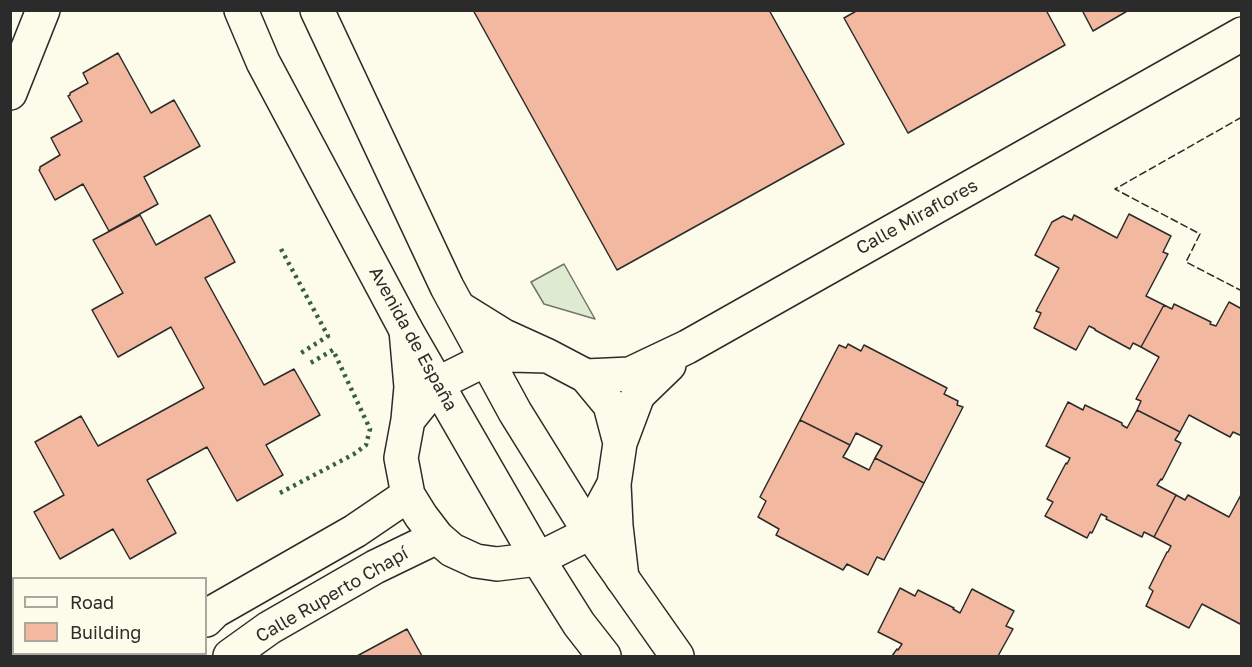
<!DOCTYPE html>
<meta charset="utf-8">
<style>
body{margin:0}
#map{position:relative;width:1252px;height:667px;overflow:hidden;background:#fdfbea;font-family:"Golos Text",sans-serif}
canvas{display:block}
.frame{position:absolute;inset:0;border:12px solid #2b2b2b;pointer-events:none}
.legend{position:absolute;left:12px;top:577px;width:195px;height:78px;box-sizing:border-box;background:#fdfbea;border:2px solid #a9a89e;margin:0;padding:8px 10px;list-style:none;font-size:18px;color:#2b2b2b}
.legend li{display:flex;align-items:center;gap:12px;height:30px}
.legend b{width:30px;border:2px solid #a9a89e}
</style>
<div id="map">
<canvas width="1252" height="667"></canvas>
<div class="frame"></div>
<ul class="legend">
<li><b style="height:8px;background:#fdfbea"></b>Road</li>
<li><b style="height:16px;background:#f2b8a0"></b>Building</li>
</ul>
</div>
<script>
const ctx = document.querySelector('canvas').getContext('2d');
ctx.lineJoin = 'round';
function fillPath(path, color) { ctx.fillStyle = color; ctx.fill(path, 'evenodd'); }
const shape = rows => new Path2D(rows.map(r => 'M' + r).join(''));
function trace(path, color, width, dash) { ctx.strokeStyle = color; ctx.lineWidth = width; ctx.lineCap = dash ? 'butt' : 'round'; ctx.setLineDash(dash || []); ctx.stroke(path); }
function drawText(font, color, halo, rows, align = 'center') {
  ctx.font = font + ' "Golos Text",sans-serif'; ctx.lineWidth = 4.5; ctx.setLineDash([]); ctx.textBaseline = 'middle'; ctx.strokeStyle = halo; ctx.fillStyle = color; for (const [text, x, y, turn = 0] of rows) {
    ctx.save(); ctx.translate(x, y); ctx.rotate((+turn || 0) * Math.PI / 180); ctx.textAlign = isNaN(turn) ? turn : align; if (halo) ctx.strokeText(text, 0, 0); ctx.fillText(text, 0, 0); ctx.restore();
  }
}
const green = shape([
 [564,264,595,319,544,304,531,282,564,264]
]);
fillPath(green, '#deebd1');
trace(green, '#74746e', 1.5);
const building = shape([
 [473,10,769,10,844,144,617,270,473,10],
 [858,10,1046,10,1065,45,908,133,844,18,858,10],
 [1082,10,1129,10,1093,31,1082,10],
 [118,53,151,113,174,100,200,146,144,177,158,204,109,231,83,184,55,200,39,170,40,169,40,167,60,155,51,138,82,121,68,96,70,95,70,93,88,83,83,73,118,53],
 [1129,214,1171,236,1163,252,1168,254,1146,296,1164,305,1141,347,1133,343,1130,349,1095,330,1095,329,1089,326,1076,350,1034,328,1041,313,1036,311,1059,268,1035,255,1052,222,1063,216,1072,220,1074,215,1117,238,1129,214],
 [140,215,156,245,210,215,235,262,205,278,264,385,294,369,320,415,266,445,283,475,237,501,207,447,147,480,176,533,130,559,113,529,60,559,34,512,64,495,35,442,81,416,98,446,204,388,171,327,118,357,92,310,123,293,93,240,140,215],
 [1229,302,1242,309,1242,436,1233,432,1230,437,1189,415,1180,432,1137,410,1141,401,1136,399,1159,357,1141,347,1164,305,1172,309,1174,304,1211,322,1210,324,1216,326,1229,302],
 [848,344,861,351,864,345,947,388,944,394,958,401,957,405,963,407,924,483,875,458,882,446,856,433,850,445,800,420,839,345,846,348,848,344],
 [1068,402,1083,410,1085,405,1122,423,1122,425,1127,428,1137,410,1180,432,1175,440,1181,443,1162,480,1161,479,1157,485,1176,495,1154,537,1144,532,1142,537,1106,519,1107,517,1101,514,1092,533,1090,532,1087,538,1045,516,1053,502,1047,499,1066,463,1067,464,1070,458,1046,446,1068,402],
 [800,420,850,445,843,457,869,470,875,458,924,483,884,560,877,557,868,575,847,564,843,570,776,535,779,529,758,517,766,501,760,497,800,420],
 [1242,493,1242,625,1202,604,1189,628,1146,606,1153,591,1149,588,1167,552,1168,552,1171,546,1154,537,1176,495,1185,500,1188,495,1229,517,1242,493],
 [900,588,915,596,918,590,954,608,953,609,960,613,972,589,1014,611,1006,626,1013,629,998,656,892,656,897,649,898,650,902,644,878,632,900,588],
 [10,615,14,615,14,654,93,654,93,655,89,656,10,656,10,615],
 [407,629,422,656,357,656,407,629]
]);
fillPath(building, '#f2b8a0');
trace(building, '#2b2b2b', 1.5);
const minor = shape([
 [10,93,43,10],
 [459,308,504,336,548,356,586,376,610,405,620,443,614,484,616,526,622,578],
 [406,330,411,387,408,420],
 [548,356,511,355,487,359,437,384,408,420,401,458,408,495,421,516,437,537,452,550,476,561,497,564,538,559,578,539,595,519,614,484],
 [586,376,630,374,687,347,1242,34],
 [620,443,638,395,669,365],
 [206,620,215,611,355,531,408,495],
 [171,656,172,654],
 [230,656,269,628,375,567,437,537]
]);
const major = shape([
 [241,10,263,62,406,330,538,559,579,624,604,656],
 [317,10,447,287,515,412,587,528,677,656]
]);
trace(minor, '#2b2b2b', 36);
trace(major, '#2b2b2b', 36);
trace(minor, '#fdfbea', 33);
trace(major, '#fdfbea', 33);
trace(shape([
 [281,249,328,336,301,353],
 [280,493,354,454,366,445,370,429,333,350,307,365]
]), '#34623c', 4.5, [3, 4.5]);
trace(shape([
 [1242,117,1115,189,1200,234,1186,262,1242,291]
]), '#2b2b2b', 1.5, [8, 3]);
drawText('18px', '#2b2b2b', '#fdfbea', [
 ["Calle Miraflores",917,217,-29],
 ["Avenida de España",413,339,61],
 ["Calle Ruperto Chapí",332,595,-30]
]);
</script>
